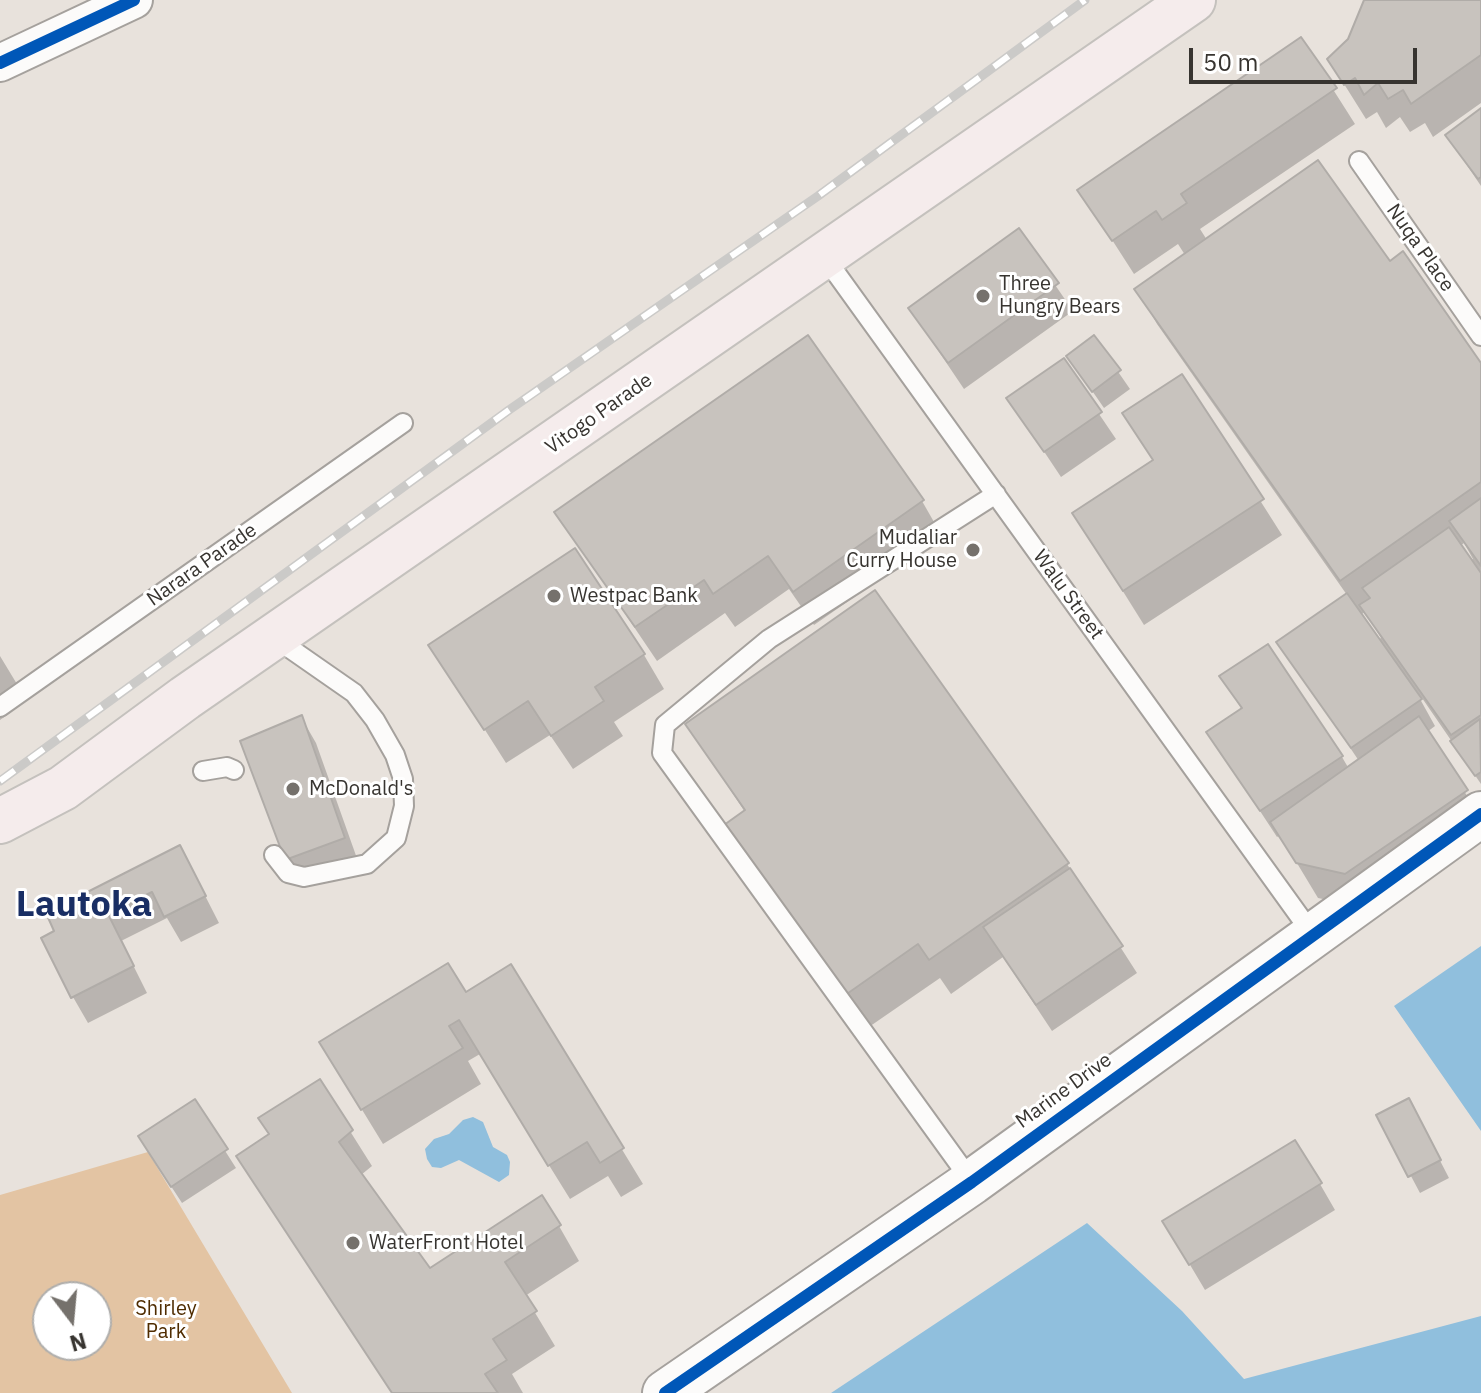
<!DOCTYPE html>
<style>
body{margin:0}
#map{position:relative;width:1481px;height:1393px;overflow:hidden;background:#e8e2dc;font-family:"IBM Plex Sans",sans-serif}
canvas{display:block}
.north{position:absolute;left:32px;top:1281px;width:80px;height:80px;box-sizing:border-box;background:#fff;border:2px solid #afaeac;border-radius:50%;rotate:164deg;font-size:22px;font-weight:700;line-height:32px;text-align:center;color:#373430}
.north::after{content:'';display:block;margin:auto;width:28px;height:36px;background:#75716c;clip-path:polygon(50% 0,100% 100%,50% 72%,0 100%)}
.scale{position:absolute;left:1189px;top:48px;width:228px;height:36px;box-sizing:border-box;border:4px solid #373430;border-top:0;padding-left:10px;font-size:24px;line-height:28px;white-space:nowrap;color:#373430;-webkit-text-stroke:6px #fff;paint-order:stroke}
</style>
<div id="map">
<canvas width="1481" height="1393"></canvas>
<div class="north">N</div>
<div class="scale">50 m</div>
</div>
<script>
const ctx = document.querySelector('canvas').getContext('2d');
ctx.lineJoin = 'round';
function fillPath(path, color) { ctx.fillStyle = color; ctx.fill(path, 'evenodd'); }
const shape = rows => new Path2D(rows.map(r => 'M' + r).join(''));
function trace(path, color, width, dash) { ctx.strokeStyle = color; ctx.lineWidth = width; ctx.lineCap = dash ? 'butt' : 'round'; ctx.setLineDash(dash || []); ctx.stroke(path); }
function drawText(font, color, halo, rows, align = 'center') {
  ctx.font = font + ' "IBM Plex Sans",sans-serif'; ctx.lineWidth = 6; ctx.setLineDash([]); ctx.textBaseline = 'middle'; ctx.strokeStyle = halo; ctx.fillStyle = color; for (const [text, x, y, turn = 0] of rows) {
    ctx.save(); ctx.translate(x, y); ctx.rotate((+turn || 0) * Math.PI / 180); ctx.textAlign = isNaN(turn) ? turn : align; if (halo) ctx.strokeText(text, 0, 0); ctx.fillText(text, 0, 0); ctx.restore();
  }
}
fillPath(shape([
 [148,1152,292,1393,0,1393,0,1195],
 [48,1297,96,1297,96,1345,48,1345]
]), '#e3c4a3');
fillPath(shape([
 [1481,946,1481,1131,1394,1006],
 [473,1117,483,1122,493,1147,507,1155,510,1162,509,1175,499,1182,459,1160,441,1168,432,1167,427,1159,425,1149,434,1139,449,1134,463,1120],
 [1087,1223,1182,1311,1244,1379,1481,1316,1481,1393,831,1393]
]), '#90bfdd');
fillPath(shape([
 [1366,0,1481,0,1481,103,1433,137,1425,123,1410,132,1400,117,1386,128,1377,112,1366,119,1329,60,1349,40],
 [1301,39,1355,124,1200,229,1207,240,1389,264,1481,366,1481,784,1422,698,1420,699,1435,726,1427,732,1481,818,1366,908,1318,898,1280,835,1277,837,1209,733,1242,710,1222,676,1342,757,1349,769,1359,761,1279,642,1347,595,1157,324,1137,289,1185,255,1178,244,1134,274,1080,190],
 [1464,543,1473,559,1470,561,1460,546],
 [1365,612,1381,638,1378,640,1360,615],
 [1481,110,1481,186,1447,136],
 [1018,231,1073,311,964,389,910,309],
 [1094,337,1130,389,1104,408,1068,356],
 [807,338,922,501,942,536,814,625,789,589,735,627,725,613,657,661,557,513],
 [1063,361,1116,439,1061,477,1009,399],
 [1181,376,1282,535,1144,625,1074,513,1154,462,1124,413],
 [431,645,644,655,664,689,614,722,623,736,573,769,550,735,506,763],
 [0,656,23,694,6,705,10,713,0,720],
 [301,717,316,743,359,864,302,886,286,860],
 [687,725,1067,864,1137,973,1052,1031,1003,957,951,994,940,978,866,1029,745,812],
 [194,874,219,923,181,942,167,918,121,941,147,993,88,1023,73,997,57,932,48,914],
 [511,967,643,1184,621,1197,608,1176,570,1199,480,1054,468,1061,481,1084,383,1144,342,1077],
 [319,1082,372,1166,361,1175,429,1270,559,1226,579,1261,525,1296,555,1346,512,1374,523,1393,392,1393,259,1191,239,1157,271,1136],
 [194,1102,236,1168,182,1203,150,1154],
 [1379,1116,1418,1118,1449,1178,1420,1193],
 [1320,1184,1335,1210,1205,1290,1180,1248]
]), '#0003');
const building = shape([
 [1364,0,1481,0,1481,55,1411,104,1403,90,1388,99,1378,83,1364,95,1355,78,1344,85,1327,59,1348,39,1364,0],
 [1301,37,1337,88,1181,194,1187,203,1162,220,1156,211,1112,241,1077,190,1301,37],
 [1481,108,1481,177,1478,179,1445,135,1481,108],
 [1318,160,1390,261,1403,251,1481,363,1481,482,1340,581,1134,289,1318,160],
 [1019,228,1059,283,948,363,908,308,1019,228],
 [808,335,924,500,793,592,768,556,713,594,704,580,635,627,554,512,808,335],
 [1094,335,1121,370,1092,392,1066,356,1094,335],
 [1064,358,1102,412,1044,452,1006,398,1064,358],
 [1182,374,1264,499,1123,591,1072,513,1153,460,1122,413,1182,374],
 [1481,498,1481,566,1449,521,1481,498],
 [1449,527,1481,573,1481,715,1451,735,1359,605,1370,598,1362,588,1449,527],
 [575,548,645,654,595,687,604,701,551,736,528,701,484,730,428,645,575,548],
 [875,590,1069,863,929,960,918,944,844,996,724,825,745,810,685,724,875,590],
 [1347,593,1422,699,1351,748,1276,642,1347,593],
 [1268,644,1343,756,1260,811,1206,732,1242,708,1219,676,1268,644],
 [302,715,345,838,285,860,240,741,302,715],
 [1419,716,1468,790,1345,874,1296,863,1270,822,1419,716],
 [1480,719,1481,772,1475,776,1450,741,1480,719],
 [180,845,206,896,164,917,152,892,108,914,134,966,71,998,41,938,54,931,46,913,180,845],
 [1070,868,1123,946,1036,1005,983,927,1070,868],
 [448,963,466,992,511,964,624,1148,600,1163,587,1142,548,1166,459,1020,449,1026,463,1048,361,1110,319,1042,448,963],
 [320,1079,353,1130,339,1142,430,1268,542,1195,561,1225,505,1262,537,1311,493,1339,507,1360,485,1374,498,1393,392,1393,236,1156,269,1134,258,1118,320,1079],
 [1409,1098,1441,1160,1408,1177,1376,1115,1409,1098],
 [195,1099,228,1149,171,1187,138,1136,195,1099],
 [1295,1140,1322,1183,1189,1265,1162,1221,1295,1140]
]);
fillPath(building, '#c8c3be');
trace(building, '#b0aca8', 2);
const service = shape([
 [1359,161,1481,336],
 [823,255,1313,935],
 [0,707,403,423],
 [203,771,227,767,234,770],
 [274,855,288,873,304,877,367,864,396,838,404,806,403,779,395,755,375,720,354,693,275,638],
 [972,1182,662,753,665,725,769,639,996,494]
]);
const minor = shape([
 [0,63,134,0]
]);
const tertiary = shape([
 [665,1393,972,1182,1481,814]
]);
const primary = shape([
 [0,821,63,788,185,698,1193,0]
]);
trace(service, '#a5a19d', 22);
trace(minor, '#a5a19d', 40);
trace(tertiary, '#a5a19d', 48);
trace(primary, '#c4c1bd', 48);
trace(service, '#fcfbfa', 18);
trace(minor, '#fcfbfa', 36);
trace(tertiary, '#fcfbfa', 44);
trace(primary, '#f5ecec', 44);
const rail = shape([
 [0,781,509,410,818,196,1085,0]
]);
trace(rail, '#cbcac8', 9);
trace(rail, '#fff', 6, [18]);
trace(shape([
 [0,63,134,0],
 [665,1393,972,1182,1481,814]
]), '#0057b8', 12);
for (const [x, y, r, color] of [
 [983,296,8,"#75716c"],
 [973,550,8,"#75716c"],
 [554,596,8,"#75716c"],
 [293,789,8,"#75716c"],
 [353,1243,8,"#75716c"]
]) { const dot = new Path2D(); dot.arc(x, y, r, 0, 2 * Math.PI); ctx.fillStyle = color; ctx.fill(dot); trace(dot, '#fff', 3); }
drawText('20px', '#373430', '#fff', [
 ["Nuqa Place",1420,248,55],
 ["Vitogo Parade",599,414,-35],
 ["Narara Parade",202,565,-35],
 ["Walu Street",1068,595,54],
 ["Marine Drive",1064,1091,-36]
]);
drawText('20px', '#373430', '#fff', [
 ["Three",999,284],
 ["Hungry Bears",999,307],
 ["Mudaliar",957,538,"right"],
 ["Curry House",957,561,"right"],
 ["Westpac Bank",570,596],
 ["McDonald's",309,789],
 ["WaterFront Hotel",369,1243]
], 'left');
drawText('20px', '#4f2c00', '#fff', [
 ["Shirley",166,1309],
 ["Park",166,1332]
]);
drawText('bold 36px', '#192e64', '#fff', [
 ["Lautoka",84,906]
]);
</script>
